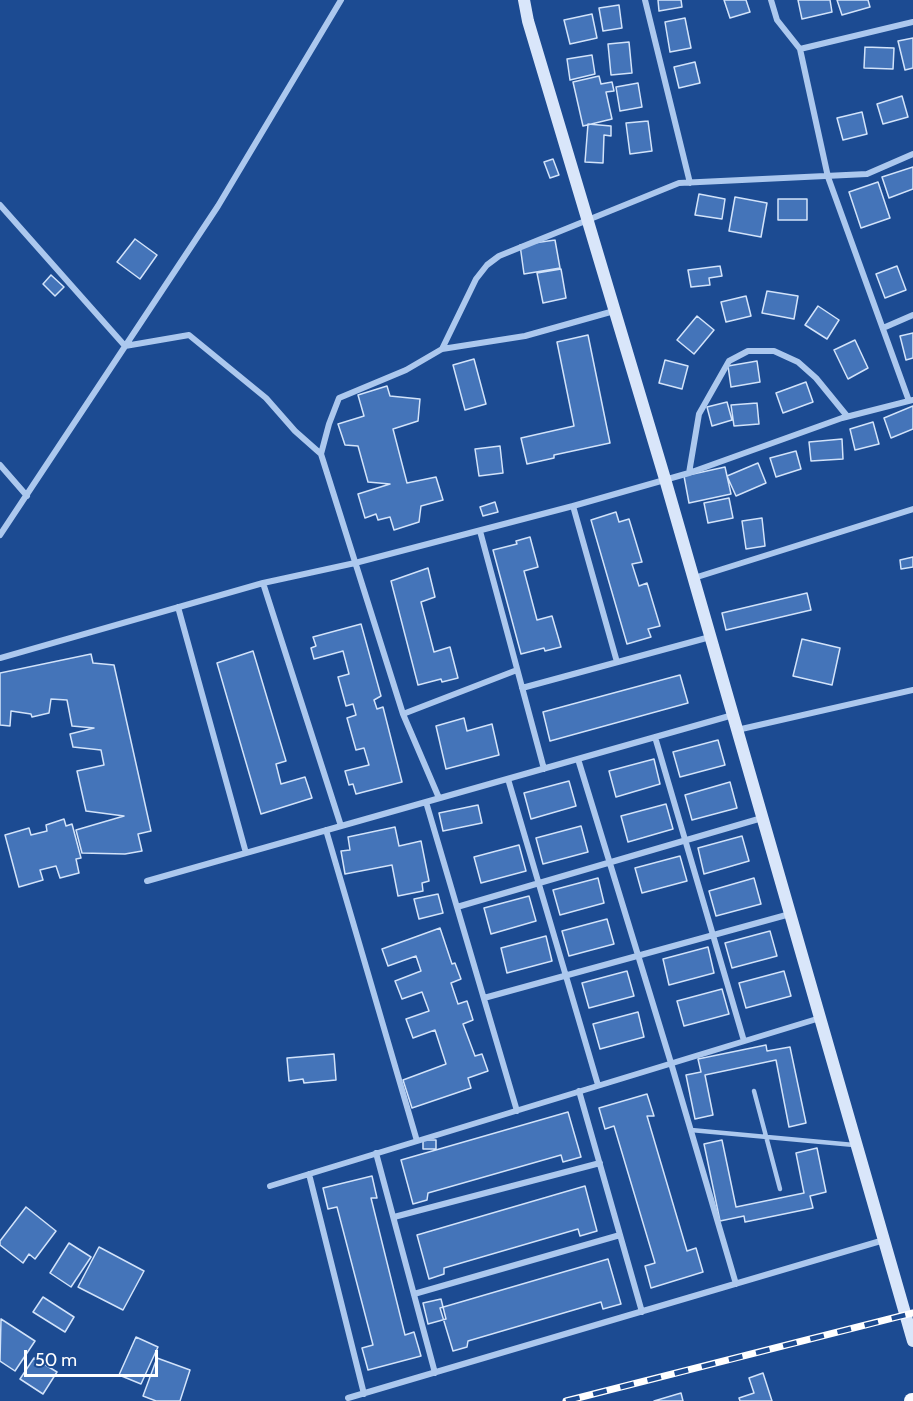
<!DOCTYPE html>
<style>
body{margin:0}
#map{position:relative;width:913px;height:1401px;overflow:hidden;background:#1c4b92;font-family:Cabin,sans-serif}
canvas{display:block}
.scale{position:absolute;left:24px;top:1350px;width:134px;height:27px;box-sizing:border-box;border:3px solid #fff;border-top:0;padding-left:8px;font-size:18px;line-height:21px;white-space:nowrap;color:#fff;-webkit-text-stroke:4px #1c4b92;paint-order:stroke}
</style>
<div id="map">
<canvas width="913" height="1401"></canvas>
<div class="scale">50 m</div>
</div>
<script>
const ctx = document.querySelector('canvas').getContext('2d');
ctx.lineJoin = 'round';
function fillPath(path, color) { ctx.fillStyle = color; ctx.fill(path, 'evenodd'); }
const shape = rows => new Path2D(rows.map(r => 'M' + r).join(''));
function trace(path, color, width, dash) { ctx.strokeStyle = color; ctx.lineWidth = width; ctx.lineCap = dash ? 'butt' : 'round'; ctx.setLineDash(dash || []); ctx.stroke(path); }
const building = shape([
 [658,0,681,0,682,7,659,11,658,0],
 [724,0,746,0,750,12,730,18,724,0],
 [798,0,830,0,832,12,802,19,798,0],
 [837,0,868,0,870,7,842,15,837,0],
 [619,5,622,28,603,31,599,8,619,5],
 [592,14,597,38,570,44,564,20,592,14],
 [685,18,691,48,670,52,665,22,685,18],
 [913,38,913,68,905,70,898,41,913,38],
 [629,42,632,73,611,75,608,44,629,42],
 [865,47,894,48,893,69,864,68,865,47],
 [592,55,595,74,570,80,567,59,592,55],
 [695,62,700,83,679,88,674,67,695,62],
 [599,76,601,84,612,82,614,91,606,92,612,119,583,126,573,82,599,76],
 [638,83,642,107,620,111,616,87,638,83],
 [902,96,908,117,883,124,877,104,902,96],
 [862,112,867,134,843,140,837,118,862,112],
 [648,121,652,151,630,154,626,123,648,121],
 [588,124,611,126,611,136,604,135,603,163,585,162,588,124],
 [553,159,559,175,550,178,544,162,553,159],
 [913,167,913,189,889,198,882,177,913,167],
 [878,182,890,218,861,228,849,192,878,182],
 [699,194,725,199,722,219,695,215,699,194],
 [735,197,767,203,761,237,729,231,735,197],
 [778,199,807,199,807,220,778,220,778,199],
 [135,239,157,255,140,279,117,262,135,239],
 [555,240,560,268,524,274,520,245,555,240],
 [720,266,722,276,709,278,710,285,691,287,688,270,720,266],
 [897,266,906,290,885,298,876,274,897,266],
 [561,269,566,298,543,303,537,273,561,269],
 [51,275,64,287,55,296,43,284,51,275],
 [767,291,798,296,794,319,762,313,767,291],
 [746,296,751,316,726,322,721,302,746,296],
 [818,306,839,320,827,339,805,325,818,306],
 [697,316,714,330,694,354,677,340,697,316],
 [913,333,913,358,906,360,900,336,913,333],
 [588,335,610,443,554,455,554,458,527,464,521,438,574,426,557,342,588,335],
 [855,340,868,368,848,379,834,350,855,340],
 [474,359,486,404,465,410,453,365,474,359],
 [665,360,688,366,682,389,659,383,665,360],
 [757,361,760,382,731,387,728,366,757,361],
 [806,382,813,402,783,413,776,393,806,382],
 [387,386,390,396,420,399,418,421,393,429,407,483,436,477,443,500,421,506,419,522,394,530,390,517,378,520,376,514,365,518,358,494,390,484,368,482,358,446,345,445,338,424,364,416,358,395,387,386],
 [727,402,732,420,712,426,707,407,727,402],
 [757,403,759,424,734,426,731,405,757,403],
 [913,406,913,429,891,438,884,418,913,406],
 [873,422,879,444,855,450,850,429,873,422],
 [842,439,843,459,811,461,809,442,842,439],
 [500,446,503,473,479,476,475,449,500,446],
 [796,451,801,469,776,477,770,458,796,451],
 [758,463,766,483,736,496,727,476,758,463],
 [725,467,731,494,689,503,684,476,725,467],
 [729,498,733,518,708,523,704,503,729,498],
 [495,502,498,512,483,516,480,507,495,502],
 [616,512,619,522,629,519,642,562,632,564,639,586,647,583,660,626,648,629,651,637,627,644,591,520,616,512],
 [762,518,765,546,746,549,742,521,762,518],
 [530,537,538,567,524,571,537,620,552,616,561,647,545,651,544,648,521,654,493,550,517,544,516,541,530,537],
 [913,557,913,567,901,569,900,560,913,557],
 [428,568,435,597,421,602,434,652,450,647,458,678,442,682,441,679,418,685,391,581,428,568],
 [807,593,811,610,726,630,722,613,807,593],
 [361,624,381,696,374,700,377,709,383,707,402,782,356,794,353,784,349,785,345,771,369,765,364,748,356,750,347,718,356,715,353,704,346,706,338,677,349,674,343,651,314,659,311,648,316,646,313,637,361,624],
 [802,639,840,648,832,685,793,676,802,639],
 [253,651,286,761,276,764,281,784,305,777,312,798,261,814,217,663,253,651],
 [91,654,93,663,114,665,151,831,138,834,142,851,125,854,82,853,76,830,124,816,86,811,77,771,104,765,101,750,73,747,70,734,94,728,72,726,67,700,51,699,49,713,32,717,31,714,11,711,10,726,0,725,0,673,91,654],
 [680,675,688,703,550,741,543,712,680,675],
 [464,718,467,731,492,724,499,755,446,769,436,726,464,718],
 [718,740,725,765,680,777,673,752,718,740],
 [654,759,660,784,616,797,609,771,654,759],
 [569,781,576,806,531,819,524,793,569,781],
 [730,782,737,808,692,820,685,795,730,782],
 [666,804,673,829,628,842,621,816,666,804],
 [478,805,482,823,443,831,439,813,478,805],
 [64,819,66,826,72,824,81,858,76,859,79,873,60,878,56,866,40,870,43,880,19,887,5,835,29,828,31,835,47,831,46,825,64,819],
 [581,826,588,852,543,864,536,838,581,826],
 [395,827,399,846,421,841,429,881,422,883,423,891,398,896,392,865,345,874,341,851,350,850,348,837,395,827],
 [742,836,749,861,704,874,698,848,742,836],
 [519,845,526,871,481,883,474,857,519,845],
 [680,856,687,881,642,893,635,868,680,856],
 [598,878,604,903,560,915,553,890,598,878],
 [754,878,761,904,716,916,709,891,754,878],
 [438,894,443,913,419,919,414,899,438,894],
 [529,896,536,921,491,934,484,908,529,896],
 [607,919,614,944,569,956,562,931,607,919],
 [440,928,452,964,455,963,461,979,451,983,458,1004,467,1001,473,1020,463,1024,475,1056,482,1054,488,1071,468,1078,471,1088,412,1108,403,1080,446,1064,435,1030,413,1038,406,1019,429,1011,422,992,402,999,395,981,421,971,416,956,388,966,382,949,440,928],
 [770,931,777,956,732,968,725,943,770,931],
 [546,936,552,961,507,973,501,948,546,936],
 [708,947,714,973,669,985,663,959,708,947],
 [627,971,634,996,589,1008,582,983,627,971],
 [784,971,791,996,746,1008,739,983,784,971],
 [722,989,729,1014,684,1026,677,1001,722,989],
 [638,1012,644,1037,600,1049,593,1024,638,1012],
 [766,1045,767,1051,790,1047,806,1123,789,1127,776,1060,705,1075,713,1115,695,1119,686,1075,701,1072,698,1059,766,1045],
 [334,1054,336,1080,304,1083,303,1079,289,1081,287,1058,334,1054],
 [647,1094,654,1116,647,1116,687,1251,696,1248,703,1272,651,1288,645,1266,655,1263,614,1126,605,1129,599,1108,647,1094],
 [568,1112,581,1157,563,1162,561,1155,428,1193,427,1200,413,1204,401,1160,568,1112],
 [423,1140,436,1140,436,1149,423,1149,423,1140],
 [722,1140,736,1207,804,1193,796,1153,817,1148,826,1192,810,1196,813,1208,745,1222,744,1216,720,1221,704,1144,722,1140],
 [372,1176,377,1198,371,1198,405,1335,414,1332,421,1356,368,1370,362,1348,373,1345,337,1207,328,1209,323,1188,372,1176],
 [585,1186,597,1231,580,1236,578,1229,444,1268,444,1274,429,1279,417,1235,585,1186],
 [26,1207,56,1231,35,1259,29,1254,23,1263,0,1245,0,1241,26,1207],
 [69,1243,91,1257,71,1287,50,1273,69,1243],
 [99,1247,144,1271,123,1310,78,1287,99,1247],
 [608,1259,621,1304,603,1309,601,1302,468,1341,467,1347,453,1351,440,1308,608,1259],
 [43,1297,74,1317,65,1332,33,1312,43,1297],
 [441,1299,446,1319,428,1324,423,1303,441,1299],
 [1,1319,35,1341,15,1371,0,1361,1,1319],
 [136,1337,158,1347,141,1384,119,1375,136,1337],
 [34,1358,57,1372,43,1394,20,1379,34,1358],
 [157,1358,190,1370,180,1401,156,1401,143,1396,157,1358],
 [763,1373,772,1401,740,1401,739,1398,754,1393,749,1378,763,1373],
 [681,1393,683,1401,654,1401,681,1393]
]);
fillPath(building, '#4474b9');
trace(building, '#d2e3fa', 1.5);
trace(shape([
 [754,1091,780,1189],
 [691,1130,854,1145]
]), '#acc8ee', 4.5);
trace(shape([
 [645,0,690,183],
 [771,0,777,20,800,49,828,177,909,401],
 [800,49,913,22],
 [0,205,125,346,189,335,266,398,295,431,321,454,329,424,339,398,406,370,442,349,525,336,614,311],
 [883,328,913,315],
 [442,349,476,279,487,265,499,256,679,183,867,174,913,154],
 [321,454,403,714,439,798],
 [0,465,27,496],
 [689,473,699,414,729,361,748,351,774,351,798,362,816,378,847,416],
 [573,506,617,662],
 [480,531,544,769],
 [0,535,218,206,341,0],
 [694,578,913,509],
 [263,583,341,826],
 [178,607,246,853],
 [0,658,263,583,355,563,573,506,689,473,842,418,913,400],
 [522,688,710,637],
 [403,714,517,670],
 [737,730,913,690],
 [655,737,744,1041],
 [578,759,671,1063,736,1284],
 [508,779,598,1085],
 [426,802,517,1111],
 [326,830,417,1141],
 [147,881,733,715],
 [457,907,762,818],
 [484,998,790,914],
 [579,1091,642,1312],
 [376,1153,435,1373],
 [309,1174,364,1394],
 [270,1186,820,1018],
 [394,1217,600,1163],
 [414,1294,620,1235],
 [348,1398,884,1240]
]), '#acc8ee', 6);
trace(shape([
 [524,0,528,21,665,479,913,1341]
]), '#d9e6fa', 12);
trace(shape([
 [912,1401,913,1401]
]), '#f9fbff', 16);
const rail = shape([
 [566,1401,913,1313]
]);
trace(rail, '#fff', 7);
trace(rail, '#1c4b92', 4.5, [14]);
</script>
